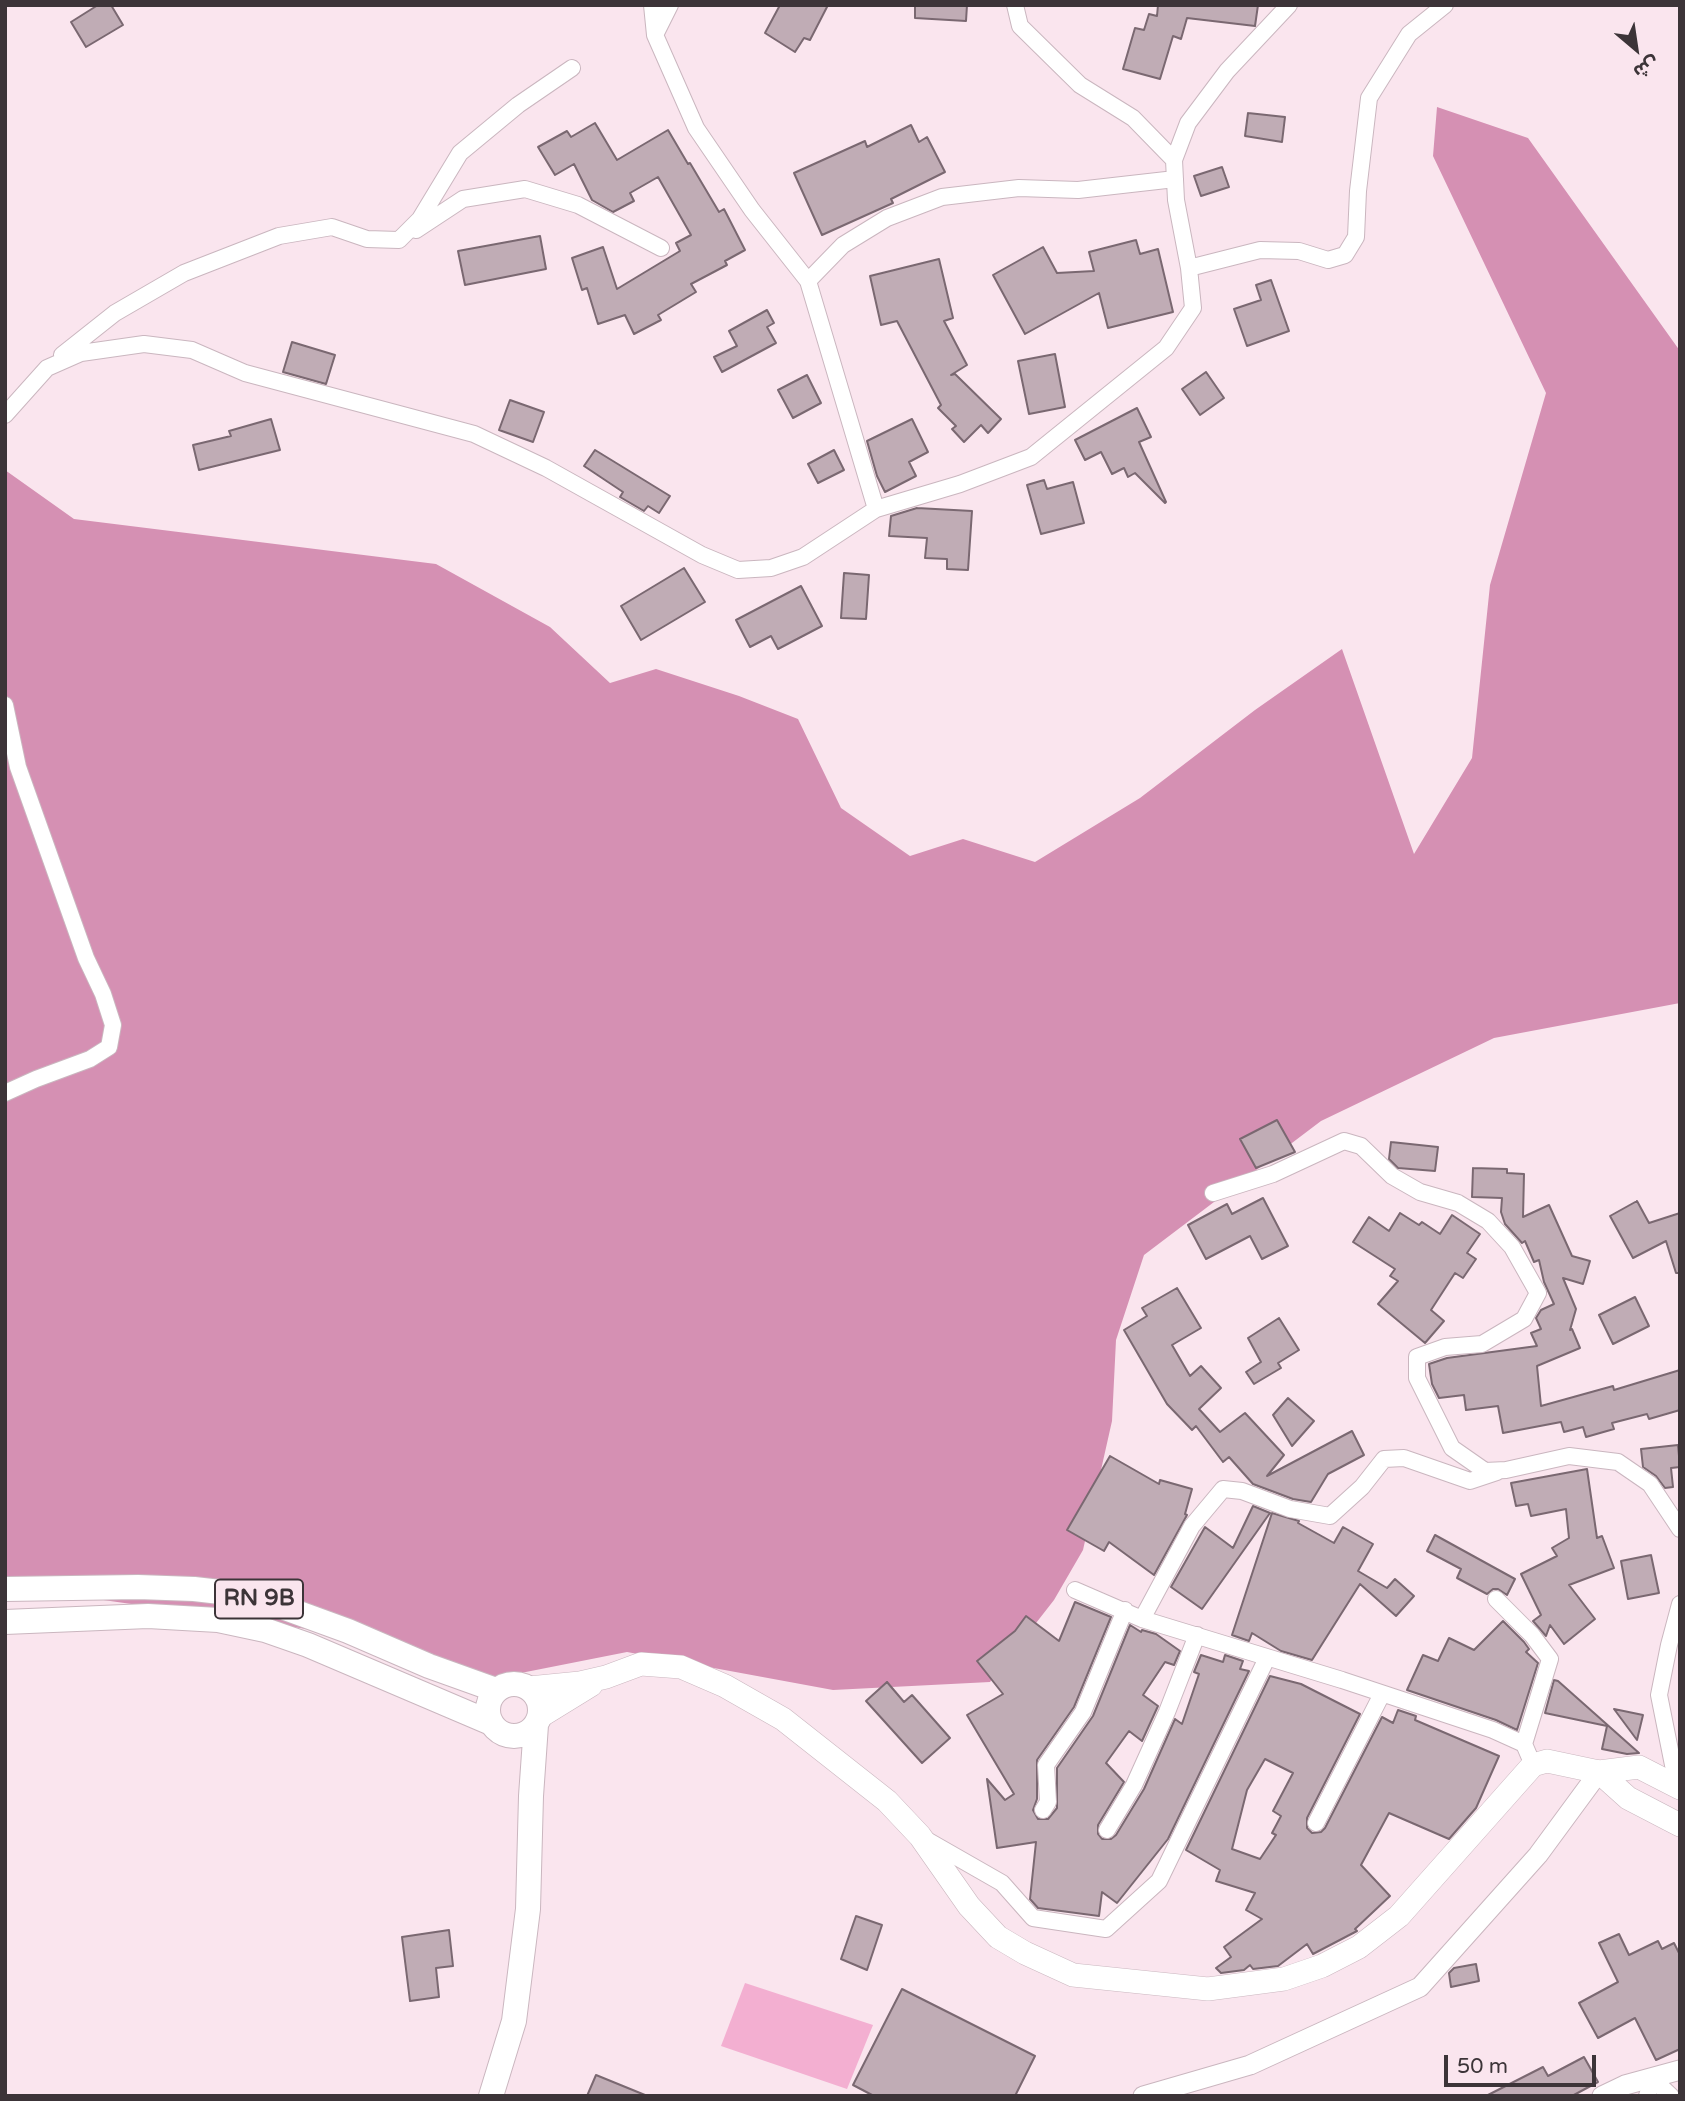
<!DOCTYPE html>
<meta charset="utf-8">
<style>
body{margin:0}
#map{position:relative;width:1685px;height:2101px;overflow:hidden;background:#fae5ee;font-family:"Varela Round","Noto Sans Arabic",sans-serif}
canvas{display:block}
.frame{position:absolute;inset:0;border:7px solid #3c3438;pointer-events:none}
.north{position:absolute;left:1601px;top:14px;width:70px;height:70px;-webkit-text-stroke:5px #fae5ee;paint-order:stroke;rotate:151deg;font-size:19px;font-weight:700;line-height:28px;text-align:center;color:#3c3438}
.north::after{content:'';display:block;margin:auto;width:24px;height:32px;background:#3c3438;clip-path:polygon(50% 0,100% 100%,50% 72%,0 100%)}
.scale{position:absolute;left:1444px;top:2055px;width:152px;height:32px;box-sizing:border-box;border:4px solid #3c3438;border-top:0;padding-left:9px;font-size:21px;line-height:24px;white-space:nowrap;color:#3c3438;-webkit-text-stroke:5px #fae5ee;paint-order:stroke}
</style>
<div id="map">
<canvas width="1685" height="2101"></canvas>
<div class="frame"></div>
<div class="north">ش</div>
<div class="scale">50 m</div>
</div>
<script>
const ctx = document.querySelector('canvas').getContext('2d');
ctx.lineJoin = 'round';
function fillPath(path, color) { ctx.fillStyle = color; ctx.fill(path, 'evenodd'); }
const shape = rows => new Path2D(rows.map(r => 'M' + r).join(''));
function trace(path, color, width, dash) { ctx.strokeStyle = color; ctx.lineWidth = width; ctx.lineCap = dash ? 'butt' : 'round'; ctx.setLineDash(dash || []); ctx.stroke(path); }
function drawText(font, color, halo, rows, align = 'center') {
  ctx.font = font + ' "Varela Round",sans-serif'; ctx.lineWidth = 5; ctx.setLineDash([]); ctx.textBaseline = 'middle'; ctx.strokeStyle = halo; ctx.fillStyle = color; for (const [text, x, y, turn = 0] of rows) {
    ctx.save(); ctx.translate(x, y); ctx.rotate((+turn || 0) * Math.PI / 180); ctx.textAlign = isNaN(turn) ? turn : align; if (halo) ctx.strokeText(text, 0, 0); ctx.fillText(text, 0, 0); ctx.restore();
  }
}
fillPath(shape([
 [745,1983,873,2025,847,2089,721,2046]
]), '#f3afd1');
fillPath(shape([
 [1437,107,1528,138,1680,351,1680,1003,1494,1038,1321,1121,1144,1255,1116,1340,1112,1421,1083,1550,1054,1600,990,1682,833,1690,627,1652,450,1687,363,1637,5,1586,5,470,74,519,436,564,550,627,610,683,656,669,739,696,798,719,841,808,910,856,963,839,1035,862,1140,798,1255,710,1342,649,1414,854,1472,758,1490,585,1546,393,1433,156]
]), '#d590b3');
const building = shape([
 [98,5,111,5,123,25,86,47,71,22,98,5],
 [780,5,828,5,810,40,804,38,795,52,765,33,780,5],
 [915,5,967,5,966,21,915,18,915,5],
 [1158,5,1258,5,1255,26,1187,18,1181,39,1173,36,1160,79,1123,69,1135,28,1144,30,1149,14,1157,16,1158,5],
 [1248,113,1285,117,1282,142,1245,136,1248,113],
 [595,123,617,160,668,130,688,164,690,163,719,212,724,209,745,250,725,261,727,265,691,284,696,292,658,315,661,320,634,334,625,315,598,324,587,288,582,290,572,258,603,247,617,289,680,251,676,243,691,235,658,177,630,193,634,201,613,212,592,200,574,164,555,175,538,147,567,131,571,137,595,123],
 [911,125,919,142,927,137,945,172,891,199,893,203,822,235,794,173,865,141,867,147,911,125],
 [1222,167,1229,187,1201,196,1194,176,1222,167],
 [540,236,546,269,465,285,458,251,540,236],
 [1136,240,1140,254,1158,249,1173,312,1108,328,1099,293,1025,334,993,275,1043,247,1057,273,1094,271,1089,252,1136,240],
 [939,259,953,318,944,321,967,365,951,375,955,374,1001,419,988,433,981,425,964,442,952,429,956,426,938,408,941,405,897,321,881,325,870,276,939,259],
 [1271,280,1289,331,1247,346,1234,309,1261,300,1256,285,1271,280],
 [767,310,774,323,767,327,776,343,722,372,714,357,737,346,729,331,767,310],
 [292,342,335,355,326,384,283,372,292,342],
 [1055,354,1065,407,1029,414,1018,361,1055,354],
 [1206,372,1224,398,1200,415,1182,389,1206,372],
 [807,375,821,403,793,418,778,390,807,375],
 [510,400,544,412,533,442,499,430,510,400],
 [1137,408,1151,437,1139,442,1166,502,1165,503,1135,473,1128,477,1124,468,1112,474,1101,452,1085,460,1075,440,1137,408],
 [271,419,280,450,199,470,193,445,231,436,229,431,271,419],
 [912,419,928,452,909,462,916,476,885,492,877,476,867,441,912,419],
 [595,450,670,496,659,513,648,506,644,511,620,497,623,492,584,466,595,450],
 [834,450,844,470,818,483,808,464,834,450],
 [1044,480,1047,489,1073,482,1084,523,1041,534,1027,485,1044,480],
 [917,508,972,511,968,570,947,569,947,559,925,558,927,538,889,536,891,516,917,508],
 [684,568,705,602,641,640,621,606,684,568],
 [844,573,869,575,866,619,841,618,844,573],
 [801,586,822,626,778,649,771,636,750,647,736,620,801,586],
 [1277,1120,1295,1152,1256,1168,1240,1139,1277,1120],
 [1391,1142,1438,1147,1435,1171,1398,1168,1389,1159,1391,1142],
 [1473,1168,1507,1169,1507,1173,1524,1174,1523,1217,1549,1205,1572,1256,1590,1261,1583,1284,1563,1278,1576,1309,1570,1330,1572,1329,1580,1348,1537,1366,1541,1406,1613,1386,1614,1390,1680,1370,1680,1410,1649,1419,1647,1414,1612,1423,1614,1429,1586,1437,1583,1427,1564,1432,1561,1422,1503,1433,1498,1406,1466,1410,1464,1395,1439,1398,1432,1384,1429,1364,1447,1358,1537,1346,1531,1333,1541,1329,1536,1318,1541,1310,1554,1304,1544,1282,1539,1260,1534,1262,1525,1241,1522,1243,1505,1224,1501,1212,1502,1198,1472,1197,1473,1168],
 [1263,1198,1288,1246,1262,1259,1250,1236,1206,1259,1188,1225,1227,1204,1232,1214,1263,1198],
 [1637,1201,1649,1223,1680,1213,1680,1273,1676,1273,1666,1241,1633,1258,1610,1216,1637,1201],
 [1400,1213,1419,1225,1422,1222,1440,1234,1452,1215,1480,1234,1467,1253,1476,1259,1463,1278,1455,1273,1431,1310,1444,1321,1425,1343,1378,1304,1398,1281,1390,1276,1395,1269,1353,1242,1369,1217,1389,1231,1400,1213],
 [1177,1288,1201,1328,1172,1345,1190,1376,1201,1366,1221,1388,1199,1409,1220,1432,1245,1413,1284,1455,1267,1476,1352,1431,1364,1455,1328,1474,1311,1502,1293,1499,1253,1484,1229,1457,1223,1462,1196,1426,1192,1430,1167,1404,1124,1330,1147,1316,1142,1308,1177,1288],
 [1635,1297,1649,1326,1613,1344,1599,1315,1635,1297],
 [1279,1318,1299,1350,1278,1363,1281,1368,1254,1384,1246,1372,1261,1362,1248,1338,1279,1318],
 [1288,1398,1314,1421,1292,1446,1273,1415,1288,1398],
 [1678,1445,1680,1467,1671,1468,1673,1487,1665,1488,1656,1476,1643,1467,1641,1449,1678,1445],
 [1110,1456,1159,1484,1160,1480,1192,1489,1185,1514,1187,1515,1154,1575,1109,1542,1104,1551,1067,1530,1110,1456],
 [1587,1469,1597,1538,1602,1536,1614,1568,1569,1585,1595,1619,1564,1644,1550,1625,1546,1636,1533,1621,1541,1615,1521,1574,1557,1556,1552,1548,1569,1538,1566,1509,1531,1516,1528,1504,1516,1506,1511,1483,1587,1469],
 [1253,1506,1270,1513,1202,1609,1171,1587,1205,1527,1233,1548,1253,1506],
 [1272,1513,1299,1521,1298,1523,1334,1543,1343,1527,1373,1544,1358,1571,1387,1588,1395,1579,1414,1596,1396,1616,1360,1584,1312,1660,1281,1651,1252,1633,1249,1641,1232,1635,1272,1513],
 [1435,1535,1515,1579,1507,1595,1498,1589,1493,1589,1487,1594,1457,1578,1461,1569,1427,1551,1435,1535],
 [1651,1555,1659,1593,1628,1599,1621,1561,1651,1555],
 [1075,1602,1111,1617,1074,1707,1037,1760,1037,1799,1033,1810,1038,1819,1048,1819,1057,1808,1057,1768,1093,1716,1130,1625,1141,1632,1142,1630,1156,1634,1180,1651,1174,1665,1165,1662,1143,1695,1158,1706,1142,1741,1129,1731,1106,1763,1124,1782,1098,1825,1098,1834,1102,1839,1111,1839,1116,1835,1144,1789,1175,1719,1182,1724,1199,1674,1194,1672,1201,1655,1223,1662,1225,1655,1243,1661,1240,1669,1249,1671,1168,1839,1117,1903,1102,1892,1099,1916,1038,1908,1030,1899,1036,1842,997,1848,987,1779,1005,1800,1014,1794,967,1715,1003,1694,977,1661,1015,1631,1026,1616,1059,1641,1075,1602],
 [1503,1621,1524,1642,1529,1649,1526,1652,1538,1663,1517,1730,1496,1720,1407,1690,1423,1655,1438,1661,1449,1638,1474,1650,1503,1621],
 [1270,1676,1301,1684,1360,1714,1307,1818,1307,1828,1312,1833,1321,1832,1325,1828,1382,1717,1393,1723,1398,1710,1416,1716,1415,1720,1499,1756,1476,1808,1449,1839,1389,1813,1361,1865,1390,1896,1355,1929,1357,1931,1313,1954,1307,1944,1278,1966,1253,1969,1250,1965,1244,1970,1221,1973,1216,1968,1231,1957,1224,1947,1262,1919,1246,1910,1255,1893,1216,1881,1220,1870,1186,1850,1270,1676],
 [1265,1759,1293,1773,1273,1811,1281,1816,1272,1833,1276,1835,1260,1859,1232,1849,1247,1790,1265,1759],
 [1554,1680,1558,1681,1639,1753,1627,1754,1602,1749,1607,1726,1545,1713,1554,1680],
 [887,1682,904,1702,912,1695,950,1738,922,1763,866,1701,887,1682],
 [1614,1709,1643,1715,1637,1740,1614,1709],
 [856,1916,882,1925,867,1970,841,1959,856,1916],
 [449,1930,453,1966,436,1968,439,1997,410,2001,402,1937,449,1930],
 [1619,1934,1629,1955,1658,1941,1662,1949,1674,1943,1680,1955,1680,2049,1656,2060,1635,2018,1598,2038,1579,2003,1618,1982,1599,1943,1619,1934],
 [1476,1964,1479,1981,1451,1987,1449,1973,1454,1968,1476,1964],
 [902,1989,1035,2056,1015,2096,874,2096,853,2085,902,1989],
 [1584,2057,1598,2082,1572,2096,1486,2096,1543,2067,1548,2076,1584,2057],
 [596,2075,645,2095,645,2096,587,2096,596,2075]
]);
fillPath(building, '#c0acb5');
trace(building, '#7a6871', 2);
const minor = shape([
 [652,5,655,35,696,128,752,210,808,281,876,509],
 [1015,5,1020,26,1080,85,1133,118,1174,160],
 [655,35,670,5],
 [416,230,463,199,525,189,578,205,661,248],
 [1189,268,1260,250,1299,251,1328,260,1345,255,1356,237,1358,191,1369,98,1409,34,1445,5],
 [808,281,843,245,887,218,942,197,1019,188,1078,190,1175,179],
 [62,355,115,313,184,273,279,236,332,227,367,239,399,240,420,219,460,153,518,105,572,68],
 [5,415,47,368,81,353,144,344,192,350,245,373,474,434,546,468,702,555,738,570,771,568,803,557,876,509,960,484,1031,457,1166,348,1193,308,1189,268,1176,200,1174,160,1188,123,1227,71,1289,5],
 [5,705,18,767,86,958,103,994,113,1025,109,1047,90,1059,36,1079,5,1093],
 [1213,1193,1273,1174,1344,1141,1361,1146,1392,1176,1420,1192,1458,1203,1488,1221,1512,1247,1538,1293,1524,1319,1482,1344,1445,1347,1417,1357,1417,1378,1452,1448,1485,1471,1506,1470,1569,1456,1618,1462,1650,1484,1680,1529],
 [1075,1590,1142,1619,1342,1680,1493,1730,1524,1744,1533,1765],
 [1496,1599,1532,1635,1550,1659,1524,1744],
 [1142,1619,1192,1526,1223,1489,1242,1491,1290,1509,1330,1516,1362,1487,1384,1459,1404,1458,1470,1481,1497,1472],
 [1677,1785,1659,1695,1669,1645,1680,1604],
 [1043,1810,1048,1802,1046,1765,1083,1712,1125,1610],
 [1316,1823,1382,1694],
 [1107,1830,1134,1785,1167,1712,1197,1635],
 [925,1839,1002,1883,1033,1918,1106,1929,1159,1881,1267,1658],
 [1647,2096,1653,2079,1671,2096]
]);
const tertiary = shape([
 [1143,2096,1250,2065,1420,1987,1538,1855,1599,1772],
 [1602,2096,1625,2085,1680,2070]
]);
const secondary = shape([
 [529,1688,580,1683,606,1677,641,1664,681,1667,725,1686,783,1719,887,1801,920,1836,969,1906,998,1937,1025,1953,1073,1975,1208,1989,1284,1979,1322,1966,1359,1947,1399,1916,1533,1765,1547,1761,1599,1772,1639,1767,1680,1788],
 [539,1717,591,1685],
 [1599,1772,1628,1798,1680,1825]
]);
const primary = shape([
 [5,1589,138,1587,194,1589,238,1594,274,1604,348,1631,429,1666,496,1690],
 [5,1622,148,1616,218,1620,265,1630,308,1645,491,1723],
 '488 1710a26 26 0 1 1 52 0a26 26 0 1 1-52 0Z',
 [491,2096,514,2021,528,1909,531,1796,536,1725]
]);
trace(minor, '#cab6bf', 18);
trace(tertiary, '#cab6bf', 21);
trace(secondary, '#cab6bf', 24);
trace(primary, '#cab6bf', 26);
trace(minor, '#fff', 16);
trace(tertiary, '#fff', 19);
trace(secondary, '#fff', 23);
trace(primary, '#fff', 24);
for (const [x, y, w] of [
 [259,1599,88]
]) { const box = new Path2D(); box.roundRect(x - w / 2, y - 19.5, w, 39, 5); ctx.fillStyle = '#fae5ee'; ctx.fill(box); trace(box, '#3c3438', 2); }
drawText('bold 23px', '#3c3438', null, [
 ["RN 9B",259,1599]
]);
</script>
